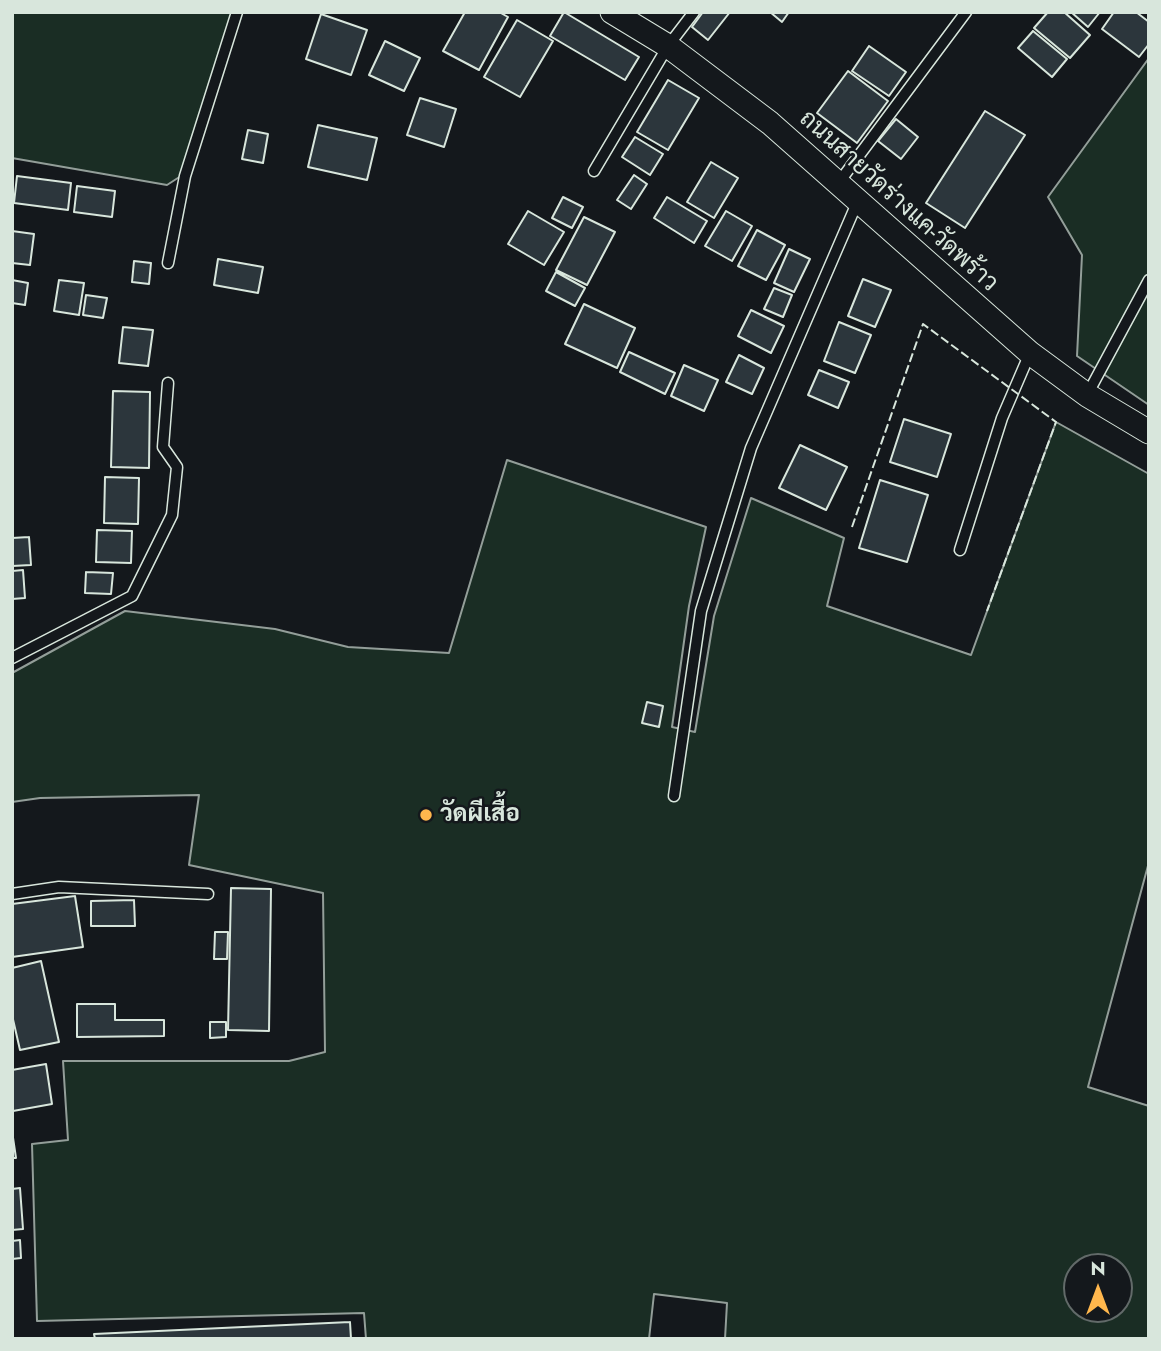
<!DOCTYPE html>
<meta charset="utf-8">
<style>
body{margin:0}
#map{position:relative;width:1161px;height:1351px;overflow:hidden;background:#14181c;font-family:Jost,sans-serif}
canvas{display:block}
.frame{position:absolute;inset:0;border:14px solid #d8e6dc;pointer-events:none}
.north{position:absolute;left:1063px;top:1253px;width:70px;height:70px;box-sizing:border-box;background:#14181c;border:2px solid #626a69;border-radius:50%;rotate:0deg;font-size:19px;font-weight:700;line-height:28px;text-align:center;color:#d8e6dc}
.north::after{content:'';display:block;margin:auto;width:24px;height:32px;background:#ffb74d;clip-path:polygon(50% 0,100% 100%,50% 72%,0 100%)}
</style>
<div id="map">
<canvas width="1161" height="1351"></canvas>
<div class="frame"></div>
<div class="north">N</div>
</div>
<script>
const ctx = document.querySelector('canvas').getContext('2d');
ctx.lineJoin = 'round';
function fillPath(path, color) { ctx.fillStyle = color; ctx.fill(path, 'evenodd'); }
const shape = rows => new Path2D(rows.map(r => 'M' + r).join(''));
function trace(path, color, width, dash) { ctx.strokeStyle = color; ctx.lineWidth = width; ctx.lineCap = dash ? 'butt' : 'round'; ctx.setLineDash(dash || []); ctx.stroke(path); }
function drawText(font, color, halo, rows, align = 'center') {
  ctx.font = font + ' Jost,Sarabun,sans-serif'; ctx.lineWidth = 5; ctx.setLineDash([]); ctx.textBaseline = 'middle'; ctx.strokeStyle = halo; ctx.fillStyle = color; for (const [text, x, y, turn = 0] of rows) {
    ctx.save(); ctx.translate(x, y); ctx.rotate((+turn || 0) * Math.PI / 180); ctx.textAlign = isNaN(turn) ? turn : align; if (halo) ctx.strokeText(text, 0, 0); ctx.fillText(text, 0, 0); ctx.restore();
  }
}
const green = shape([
 [12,12,232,12,184,174,167,185,12,158,12,12],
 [1149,58,1149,405,1077,356,1082,255,1048,197,1149,58],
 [1056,422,1149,474,1149,862,1088,1087,1149,1106,1149,1339,725,1339,727,1303,654,1294,649,1339,366,1339,364,1313,37,1321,32,1144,68,1140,63,1061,289,1061,325,1052,323,893,189,865,199,795,40,798,12,802,12,673,125,611,275,629,348,647,449,653,507,460,706,527,689,606,672,727,695,732,714,616,751,498,844,538,827,606,971,655,1056,422],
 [1077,1267,1119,1267,1119,1309,1077,1309,1077,1267]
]);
fillPath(green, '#1a2d24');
trace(green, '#939e99', 2);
const building = shape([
 [465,12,499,12,508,17,479,70,443,51,465,12],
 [564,12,639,57,625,80,550,36,564,12],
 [703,12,730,12,708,40,692,27,703,12],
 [770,12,789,12,782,22,770,12],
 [1048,12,1064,12,1090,35,1070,58,1034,28,1048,12],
 [1071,12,1100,12,1088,27,1071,12],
 [1114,12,1136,12,1149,22,1149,44,1139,57,1102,29,1114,12],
 [321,14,367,30,351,75,306,59,321,14],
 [517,20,553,41,520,97,484,77,517,20],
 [1033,31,1067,59,1052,77,1018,48,1033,31],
 [385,41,420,58,404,91,369,75,385,41],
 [869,46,906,72,889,96,852,71,869,46],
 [848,71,888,101,857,143,817,113,848,71],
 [668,80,699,98,668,150,637,132,668,80],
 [420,98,456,109,444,147,407,135,420,98],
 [985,111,1025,135,965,228,926,203,985,111],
 [896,119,918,137,901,159,878,141,896,119],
 [318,125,377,138,367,180,308,167,318,125],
 [248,130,268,134,263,163,242,159,248,130],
 [635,137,663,154,650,175,622,157,635,137],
 [711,162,738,178,714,218,687,202,711,162],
 [634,175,647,184,631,209,617,200,634,175],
 [17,176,71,183,68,210,14,203,17,176],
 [77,186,115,191,112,217,74,212,77,186],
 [563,197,583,207,572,228,552,218,563,197],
 [667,197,707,221,694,243,654,218,667,197],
 [528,211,564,232,544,265,508,244,528,211],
 [726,211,752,226,732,261,705,246,726,211],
 [584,217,615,232,587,285,556,270,584,217],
 [757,230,785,245,766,280,738,266,757,230],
 [12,231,34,234,30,265,12,263,12,231],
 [789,249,810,259,794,292,774,283,789,249],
 [218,259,263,267,258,293,214,285,218,259],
 [134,261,151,263,149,284,132,282,134,261],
 [556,272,585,288,575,306,546,291,556,272],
 [863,279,891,290,875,327,848,316,863,279],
 [12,280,28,283,25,305,12,303,12,280],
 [59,280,84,283,79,315,54,311,59,280],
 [774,288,792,295,783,317,764,309,774,288],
 [86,295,107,298,103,318,83,315,86,295],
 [584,304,635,328,617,368,565,344,584,304],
 [751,310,784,326,771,353,738,336,751,310],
 [839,322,871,335,855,373,824,361,839,322],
 [123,327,153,330,148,366,119,363,123,327],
 [629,352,675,373,665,394,620,372,629,352],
 [739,355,764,368,752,394,726,382,739,355],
 [684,365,718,380,704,411,671,396,684,365],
 [819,370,849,382,838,408,808,395,819,370],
 [113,391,150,392,149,468,111,467,113,391],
 [904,419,951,434,937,477,890,462,904,419],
 [800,445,847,467,826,510,779,488,800,445],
 [105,477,139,478,138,524,104,523,105,477],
 [880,480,928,495,907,562,859,548,880,480],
 [97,530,132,531,131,563,96,562,97,530],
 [29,537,31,565,12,566,12,538,29,537],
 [23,570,25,598,12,599,12,571,23,570],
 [86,572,113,573,111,594,85,593,86,572],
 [647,702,663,706,659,727,642,723,647,702],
 [231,888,271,889,269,1031,228,1030,231,888],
 [75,896,83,947,12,957,12,904,75,896],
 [134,900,135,926,91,926,91,901,134,900],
 [215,932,228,932,227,959,214,959,215,932],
 [41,961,59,1042,20,1050,12,1015,12,968,41,961],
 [77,1004,115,1004,115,1020,164,1020,164,1036,77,1037,77,1004],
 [210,1022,226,1022,226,1037,210,1038,210,1022],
 [46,1064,52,1104,13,1111,12,1070,46,1064],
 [12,1131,16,1158,12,1158,12,1131],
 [20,1188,23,1229,12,1230,12,1189,20,1188],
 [20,1240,21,1258,12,1259,12,1241,20,1240],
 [350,1322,351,1339,95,1339,94,1334,350,1322]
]);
fillPath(building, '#2c363c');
trace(building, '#d8e6dc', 2);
const lane = shape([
 [594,171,668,46,694,12],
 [837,185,966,12],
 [168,263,185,176,237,12],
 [1087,395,1149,280],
 [960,550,1002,418,1030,353],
 [12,658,132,596,172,515,177,467,163,447,168,383],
 [674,796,701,611,751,448,857,203],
 [12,894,59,887,208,894]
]);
const street = shape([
 [612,12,668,46,770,123,1030,353,1087,395,1149,432]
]);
trace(lane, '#d8e6dc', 13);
trace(street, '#d8e6dc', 25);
trace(lane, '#14181c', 10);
trace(street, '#14181c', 23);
trace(shape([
 [852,527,923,324,1056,422,987,611]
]), '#d8e6dc', 2, [9, 3.5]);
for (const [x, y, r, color] of [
 [426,815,7,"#ffb74d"]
]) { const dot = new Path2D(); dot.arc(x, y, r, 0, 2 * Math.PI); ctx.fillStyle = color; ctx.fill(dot); trace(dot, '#14181c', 2.5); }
drawText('24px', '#d8e6dc', '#14181c', [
 ["ถนนสายวัดร่างแค-วัดพร้าว",898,202,42]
]);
drawText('bold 24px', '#d8e6dc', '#14181c', [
 ["วัดผีเสื้อ",440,815]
], 'left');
</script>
